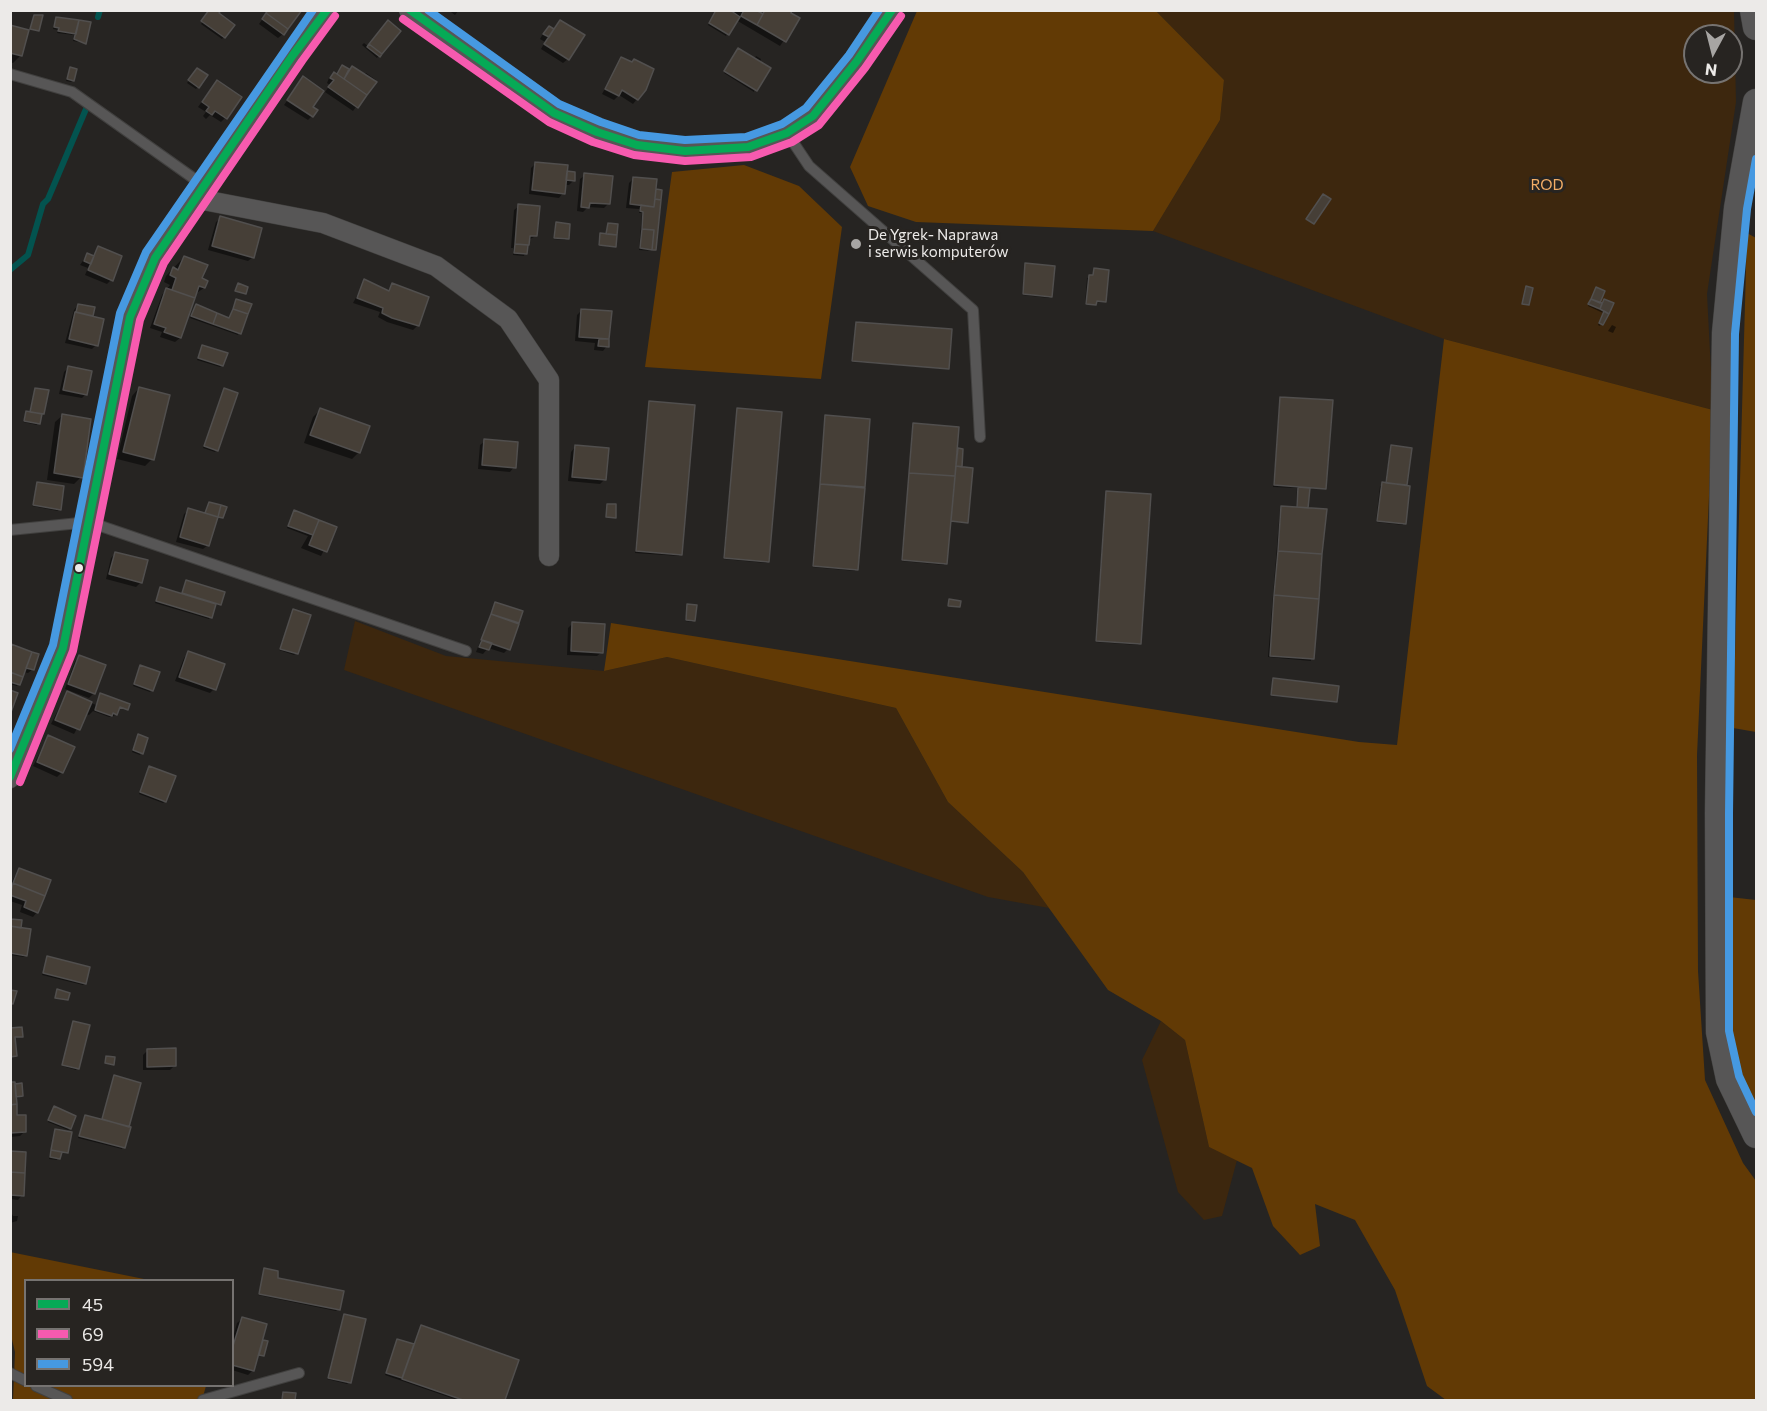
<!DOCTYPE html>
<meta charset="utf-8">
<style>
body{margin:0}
#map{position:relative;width:1767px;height:1411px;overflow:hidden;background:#262422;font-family:Commissioner,sans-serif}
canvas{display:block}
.frame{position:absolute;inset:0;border:12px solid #eceae8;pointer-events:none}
.legend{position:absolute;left:24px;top:1279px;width:210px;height:108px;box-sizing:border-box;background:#272421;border:2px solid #767371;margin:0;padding:8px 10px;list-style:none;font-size:18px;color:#eceae8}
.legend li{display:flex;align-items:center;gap:12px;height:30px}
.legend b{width:30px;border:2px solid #767371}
.north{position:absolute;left:1683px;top:24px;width:60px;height:60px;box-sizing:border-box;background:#272421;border:2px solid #767371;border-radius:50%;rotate:187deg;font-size:16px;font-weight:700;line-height:24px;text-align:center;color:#eceae8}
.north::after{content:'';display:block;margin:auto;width:21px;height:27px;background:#a7a5a3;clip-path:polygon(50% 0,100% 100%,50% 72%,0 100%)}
</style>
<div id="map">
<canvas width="1767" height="1411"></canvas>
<div class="frame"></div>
<ul class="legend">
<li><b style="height:8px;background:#06aa56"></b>45</li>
<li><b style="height:8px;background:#f75aaf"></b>69</li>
<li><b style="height:8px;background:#4699e1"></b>594</li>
</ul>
<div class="north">N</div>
</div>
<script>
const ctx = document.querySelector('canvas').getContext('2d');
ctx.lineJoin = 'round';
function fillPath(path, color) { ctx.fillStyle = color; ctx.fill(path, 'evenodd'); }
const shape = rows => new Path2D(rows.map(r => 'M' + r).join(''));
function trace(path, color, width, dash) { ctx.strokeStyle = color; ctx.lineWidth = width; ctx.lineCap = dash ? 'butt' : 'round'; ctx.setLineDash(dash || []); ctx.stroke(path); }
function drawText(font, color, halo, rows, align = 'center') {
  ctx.font = font + ' Commissioner,sans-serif'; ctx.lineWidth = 6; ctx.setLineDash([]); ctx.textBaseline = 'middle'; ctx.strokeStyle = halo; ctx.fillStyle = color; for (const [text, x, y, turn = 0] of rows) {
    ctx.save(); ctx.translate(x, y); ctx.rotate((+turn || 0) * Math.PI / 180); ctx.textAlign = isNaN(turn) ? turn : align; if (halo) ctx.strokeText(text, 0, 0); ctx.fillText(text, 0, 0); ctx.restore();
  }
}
fillPath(shape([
 [1156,11,1734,11,1736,102,1707,294,1713,410,1444,339,1153,231,1220,120,1224,80],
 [1695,36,1731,36,1731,72,1695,72],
 [355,621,446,656,604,671,667,657,896,708,948,802,1023,872,1049,908,988,897,344,670],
 [1161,1021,1185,1040,1209,1147,1237,1160,1222,1216,1204,1220,1178,1192,1142,1060]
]), '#3d270e');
fillPath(shape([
 [917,11,1156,11,1224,80,1220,120,1153,231,916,222,868,206,850,167],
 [744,165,799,186,842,227,821,379,645,367,672,172],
 [1747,233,1756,238,1756,732,1733,728],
 [1444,339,1713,410,1697,755,1698,971,1705,1080,1743,1163,1756,1181,1756,1400,1446,1400,1427,1386,1395,1290,1355,1220,1315,1204,1320,1246,1300,1255,1273,1226,1252,1168,1209,1147,1185,1040,1161,1021,1108,990,1023,872,948,802,896,708,667,657,604,671,611,623,1359,742,1397,745],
 [1729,897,1756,900,1756,1108,1733,1066],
 [10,1252,149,1280,26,1280,26,1386,206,1386,202,1400,13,1400,15,1352,10,1331]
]), '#623a05');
fillPath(shape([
 [269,10,283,34,278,38,259,24],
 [448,10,459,10,455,15],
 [717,10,755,10,762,15,765,10,790,14,798,19,780,46,736,20,726,36,708,25],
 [210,11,233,25,222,39,201,24],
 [56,18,89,23,84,43,73,41,74,35,57,33,58,30,53,29],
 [560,21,568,59,563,63,541,49,545,42,540,39,544,32,549,27,553,30],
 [10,27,27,31,20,56,13,63,10,62],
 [399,31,377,58,362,45,364,43,368,46],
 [737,52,754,59,756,56,761,59,754,92,724,73],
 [622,58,637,99,633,104,619,95,614,100,602,94],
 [343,67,363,75,366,73,376,80,353,111,325,92,330,85,327,83,329,78,334,74,337,76],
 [70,68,73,80,71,82,66,81],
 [196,71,198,87,196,89,187,83],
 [303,78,311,107,312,116,308,120,284,105],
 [213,86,225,118,221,122,210,115,206,119,203,116,206,112,198,107],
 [536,163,565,172,573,181,569,185,564,185,563,193,559,198,529,194,531,168],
 [585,175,608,204,604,208,588,207,583,212,577,211,580,179],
 [633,179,660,191,653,251,639,250,642,213,639,213,639,209,626,208,629,183],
 [519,206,536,236,528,240,524,256,513,255,513,248,511,248,514,210],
 [221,218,253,257,248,261,208,250,216,222],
 [556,224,567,238,565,240,553,239],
 [608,225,615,246,598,246,599,237,605,235],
 [98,248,111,280,107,284,85,275,88,268,80,265,87,255,92,257],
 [184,257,200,279,206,282,204,288,195,294,180,338,175,342,160,337,162,332,150,328,162,295,170,285,164,282,166,276],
 [1026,265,1051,296,1049,298,1022,295],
 [1094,270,1104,301,1085,305,1087,278,1092,277],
 [365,281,387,291,393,285,418,325,413,330,387,322,378,317,380,312,353,303],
 [1595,291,1603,292,1596,309,1604,301,1612,304,1600,326,1598,325,1603,313,1588,306],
 [237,300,238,335,190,318,196,305,229,319],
 [78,305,93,309,92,318,96,345,92,349,65,343,74,310],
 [582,310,610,312,607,346,603,351,594,350,595,343,575,341,577,315],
 [856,323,947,368,851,362],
 [1612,325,1616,327,1613,333,1608,331],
 [203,347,222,365,220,367,197,360],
 [68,368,86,394,82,398,59,394,64,372],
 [139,388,152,459,145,466,117,459,132,396],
 [35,389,47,391,37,425,23,422,25,415,29,413],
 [223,391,216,450,215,452,203,448],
 [1281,398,1325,488,1308,489,1311,661,1268,657,1280,509,1296,508,1297,488,1273,487],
 [650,403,680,554,679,556,635,553],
 [320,410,359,452,352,459,304,443,313,417],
 [738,410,768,561,766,563,723,559],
 [63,415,81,477,74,484,47,480,55,422],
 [826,417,869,421,855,571,812,567],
 [914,425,956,450,962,450,960,468,967,522,949,522,944,565,901,561],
 [485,441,514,467,510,472,478,469,480,445],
 [1391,446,1411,449,1403,525,1376,522,1380,486,1385,484],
 [575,447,605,479,600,484,568,481,571,452],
 [37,483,59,509,58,511,32,506],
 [1106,492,1140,643,1138,645,1095,642],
 [209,504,222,518,216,518,208,545,203,549,176,542,184,514,189,510,205,514],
 [293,514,335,528,321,556,301,548,308,536,287,528],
 [116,553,141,582,136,587,106,579,111,558],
 [185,584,220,604,214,605,209,619,155,603,159,591,181,595],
 [949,601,959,607,947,607],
 [495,604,518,623,508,649,504,653,488,648,483,654,476,652],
 [688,606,694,620,692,622,685,621],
 [292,613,296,653,294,655,279,650],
 [573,623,602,652,597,656,567,655,568,628],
 [11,646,33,669,28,673,23,672,17,686,10,684],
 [188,653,214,689,210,693,175,681,184,658],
 [80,656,104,666,93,694,89,698,65,689,75,661],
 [141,667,151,690,150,692,133,686],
 [1273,680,1336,701,1270,696],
 [67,692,96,705,99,697,126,709,118,709,114,716,109,717,93,711,89,715,85,714,74,734,51,724],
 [138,736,146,739,140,755,132,752],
 [48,737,62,772,57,777,33,766],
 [148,770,165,801,163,803,139,794],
 [19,869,37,912,33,917,20,912,22,905,10,901,10,885],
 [12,921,26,955,24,957,10,955],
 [48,957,85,984,83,985,42,975],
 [73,1023,78,1068,76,1070,62,1066],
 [147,1051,175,1065,170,1070,143,1070,143,1055],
 [114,1077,140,1084,122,1149,78,1138,85,1116,101,1121],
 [10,1085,21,1096,15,1100,16,1117,25,1131,20,1136,10,1137],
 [53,1110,70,1128,68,1130,48,1122],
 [55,1130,67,1152,60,1153,57,1160,49,1159],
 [10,1153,22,1195,18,1200,10,1199],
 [10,1210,13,1216,18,1216,17,1221,10,1223],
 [265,1270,276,1279,338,1309,336,1311,258,1295],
 [344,1315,349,1382,347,1384,327,1379],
 [242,1319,261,1341,266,1342,263,1356,257,1356,253,1370,248,1375,232,1370,232,1341,237,1323],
 [421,1326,517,1361,503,1400,457,1400,385,1375,396,1342,398,1340,413,1346]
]), '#0007');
trace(shape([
 [98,17,100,10],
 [10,270,28,255,43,204,48,199,86,109]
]), '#03534f', 6);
const building = shape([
 [209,10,221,10,219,13,235,25,225,38,201,21,209,10],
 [268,10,302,10,288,29,266,13,268,10],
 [716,10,730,10,740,17,729,35,709,23,716,10],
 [744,10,756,10,763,14,757,25,741,16,744,10],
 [765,10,792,10,791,13,800,18,786,42,757,25,765,10],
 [266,13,288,29,284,35,262,19,266,13],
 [34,15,43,15,39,31,30,29,34,15],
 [56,17,79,20,76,34,58,31,59,28,54,27,56,17],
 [79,20,91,22,86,44,74,39,79,20],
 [388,20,401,31,382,54,369,44,388,20],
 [560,20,585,35,569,60,544,44,560,20],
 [10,25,29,30,22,56,10,53,10,25],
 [549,26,554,29,549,37,543,34,549,26],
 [369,44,382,54,380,57,367,47,369,44],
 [738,48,771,68,757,91,724,71,738,48],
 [621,57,632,62,634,59,654,69,646,90,638,100,622,90,619,96,605,89,621,57],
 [342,65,349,69,344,79,337,74,342,65],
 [352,66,377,82,367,95,344,79,352,66],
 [70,67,77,69,74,81,67,79,70,67],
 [197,68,208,75,199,88,188,80,197,68],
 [334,72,367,95,358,108,328,87,334,80,330,78,334,72],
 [303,76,324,91,313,107,318,110,313,117,287,100,303,76],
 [217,80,242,97,227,119,215,111,212,115,206,111,209,107,202,102,217,80],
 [535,162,568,165,565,194,532,190,535,162],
 [567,171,575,172,575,181,566,180,567,171],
 [584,173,613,176,610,204,590,203,589,208,581,207,584,173],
 [633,177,657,179,654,207,630,204,633,177],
 [656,189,662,190,661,200,655,199,656,189],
 [1323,194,1331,199,1314,224,1306,219,1323,194],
 [655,199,661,200,656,250,652,250,654,230,642,229,643,212,640,211,641,205,654,207,655,199],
 [518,204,540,206,537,236,530,236,529,245,515,244,518,204],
 [220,216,262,228,254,258,212,246,220,216],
 [556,222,570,224,569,239,554,238,556,222],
 [608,223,618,224,617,235,606,234,608,223],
 [642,229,654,230,652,250,640,248,642,229],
 [600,233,617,235,616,247,599,245,600,233],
 [515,244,528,245,527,254,514,253,515,244],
 [98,246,122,256,113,281,88,270,98,246],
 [87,253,94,256,91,264,84,261,87,253],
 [184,256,208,265,202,278,208,281,205,288,199,286,195,298,172,290,176,278,170,275,173,267,178,270,184,256],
 [1025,263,1055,266,1052,297,1023,294,1025,263],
 [1094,268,1109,270,1106,302,1097,301,1096,305,1086,304,1089,275,1093,275,1094,268],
 [364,279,389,291,392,283,429,297,419,326,392,318,382,313,383,308,357,298,364,279],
 [238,283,248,287,246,294,235,291,238,283],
 [1526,286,1533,288,1529,305,1522,304,1526,286],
 [1596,287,1605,291,1600,303,1591,299,1596,287],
 [166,288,195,298,181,338,164,332,166,328,154,324,166,288],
 [236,299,252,304,248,314,233,309,236,299],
 [1591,299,1602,303,1600,309,1588,304,1591,299],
 [1604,299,1614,303,1609,314,1600,309,1604,299],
 [78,304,95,307,93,316,76,312,78,304],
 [196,304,217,313,213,324,191,316,196,304],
 [233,309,248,314,241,334,213,324,217,313,229,318,233,309],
 [581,309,612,311,609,339,579,337,581,309],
 [1604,311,1609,314,1603,325,1599,323,1604,311],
 [75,312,104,319,98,346,69,339,75,312],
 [856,322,952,329,949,369,852,361,856,322],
 [599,339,609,339,609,347,598,346,599,339],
 [202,345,228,353,223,366,198,358,202,345],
 [68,366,92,371,87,395,63,390,68,366],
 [139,387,170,395,154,460,123,452,139,387],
 [35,388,49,390,44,414,30,412,35,388],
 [224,388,238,393,218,451,204,446,224,388],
 [1280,397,1333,400,1326,489,1274,485,1280,397],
 [649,401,695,405,682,555,636,551,649,401],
 [320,408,370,426,360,453,310,435,320,408],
 [737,408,782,412,769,562,724,558,737,408],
 [26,411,42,414,40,424,24,421,26,411],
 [62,414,91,419,83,478,54,473,62,414],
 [825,415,870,419,865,487,820,484,825,415],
 [913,423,959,427,955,476,909,473,913,423],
 [484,439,518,442,516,468,482,465,484,439],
 [575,445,609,448,606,480,572,477,575,445],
 [1391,445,1412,448,1407,485,1386,483,1391,445],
 [958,448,963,449,962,467,956,466,958,448],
 [956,466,973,468,968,523,951,521,956,466],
 [909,473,955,476,947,564,902,560,909,473],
 [37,482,64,486,61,510,33,505,37,482],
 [1382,482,1410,486,1406,524,1377,521,1382,482],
 [820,484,865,488,858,570,813,566,820,484],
 [1298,487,1310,488,1308,508,1297,507,1298,487],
 [1106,491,1151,494,1141,644,1096,641,1106,491],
 [209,502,221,505,218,517,205,513,209,502],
 [607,504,616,504,616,518,606,517,607,504],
 [221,505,227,507,223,518,218,517,221,505],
 [1281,506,1327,509,1322,554,1278,551,1281,506],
 [188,508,218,517,209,546,180,537,188,508],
 [294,510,319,520,313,535,288,526,294,510],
 [319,520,337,527,327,552,309,545,319,520],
 [1278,551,1322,554,1319,599,1274,595,1278,551],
 [115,552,148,560,142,583,109,574,115,552],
 [186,580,225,592,221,605,182,593,186,580],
 [160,587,216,604,212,618,156,601,160,587],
 [1274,595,1319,599,1314,659,1270,656,1274,595],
 [949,599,961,601,960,607,948,606,949,599],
 [495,602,523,611,519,623,491,614,495,602],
 [687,604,697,605,695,621,686,620,687,604],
 [293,609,311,615,298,654,280,649,293,609],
 [491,614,519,624,510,650,481,640,491,614],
 [572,622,605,624,603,653,571,651,572,622],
 [482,640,492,643,489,650,479,647,482,640],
 [11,644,32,652,23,677,10,672,11,644],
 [188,651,225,664,216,690,179,677,188,651],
 [32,652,39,654,34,670,26,668,32,652],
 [79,655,106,665,95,694,68,684,79,655],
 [140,665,160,672,153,691,134,684,140,665],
 [10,672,23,677,20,685,10,682,10,672],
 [1273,678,1339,686,1337,702,1271,695,1273,678],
 [10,690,18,693,10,715,10,690],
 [67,691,92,702,80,730,55,720,67,691],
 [100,693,130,704,128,710,120,707,117,715,113,713,112,716,95,710,100,693],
 [138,734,148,738,143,754,133,750,138,734],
 [48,735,75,747,63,773,37,762,48,735],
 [149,766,176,776,166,802,140,792,149,766],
 [19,868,51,880,45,896,13,883,19,868],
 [13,883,45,896,38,913,24,907,26,901,10,895,13,883],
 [11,919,22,920,21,928,10,926,11,919],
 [10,926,31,929,27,956,10,953,10,926],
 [47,956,90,967,86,984,43,973,47,956],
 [57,989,70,993,68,1000,55,998,57,989],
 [10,990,17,991,13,1004,10,1003,10,990],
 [73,1021,90,1025,79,1069,62,1065,73,1021],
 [22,1027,23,1037,15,1037,17,1056,10,1057,10,1028,22,1027],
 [176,1048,176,1066,147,1067,147,1049,176,1048],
 [106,1056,115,1057,114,1065,105,1063,106,1056],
 [114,1075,141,1083,129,1127,102,1119,114,1075],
 [10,1082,15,1082,17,1104,10,1105,10,1082],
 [22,1083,23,1096,16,1097,15,1084,22,1083],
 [17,1104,17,1115,26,1115,26,1132,10,1133,10,1105,17,1104],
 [54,1106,76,1116,71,1129,48,1120,54,1106],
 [85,1115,131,1127,125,1148,79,1136,85,1115],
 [55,1129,72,1132,68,1153,51,1150,55,1129],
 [51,1150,62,1152,60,1159,50,1157,51,1150],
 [10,1151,26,1152,25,1173,10,1172,10,1151],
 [10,1172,25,1173,24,1196,10,1195,10,1172],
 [264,1268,278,1271,278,1278,344,1291,340,1310,259,1294,264,1268],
 [344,1314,366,1319,351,1383,328,1378,344,1314],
 [242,1317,267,1324,254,1371,232,1365,232,1349,242,1317],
 [421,1325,519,1360,505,1400,463,1400,402,1379,421,1325],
 [397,1339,414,1344,402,1378,386,1373,397,1339],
 [263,1340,268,1341,264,1356,259,1355,263,1340],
 [283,1392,296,1393,295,1400,282,1400,283,1392]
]);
fillPath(building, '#463f37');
trace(building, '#514f4e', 1.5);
const service = shape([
 [10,74,72,92,203,185],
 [787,133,809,166,973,310,980,437],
 [10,530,89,522,466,651],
 [10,1373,26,1381],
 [36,1386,67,1400],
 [203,1400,299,1373]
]);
const minor = shape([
 [409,10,554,113,597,132,637,145,685,151,748,147,787,133,813,116,857,61,892,10],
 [193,198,323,223,436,266,508,319,549,380,549,556],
 [10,778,63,648,130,317,155,258,293,55,327,10]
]);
const tertiary = shape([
 [1753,10,1756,27],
 [1756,102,1737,208,1725,333,1718,813,1719,1032,1729,1079,1756,1135]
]);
trace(service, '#41403f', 12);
trace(minor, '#41403f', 21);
trace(tertiary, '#41403f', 27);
trace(service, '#575656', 10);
trace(minor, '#575656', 20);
trace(tertiary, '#575656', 26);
trace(shape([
 [410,10,554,113,597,132,637,145,685,151,748,147,787,133,813,116,857,61,892,10],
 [10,777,63,648,130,317,155,258,293,55,327,10]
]), '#06aa56', 8);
trace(shape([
 [403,19,549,122,593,142,634,155,685,161,751,157,792,142,819,125,865,68,901,16],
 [20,782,73,651,140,320,164,263,302,61,335,16]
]), '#f75aaf', 8);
trace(shape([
 [428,10,559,104,601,122,639,135,685,140,746,137,782,124,806,108,849,55,879,10],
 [1756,159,1747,209,1735,334,1729,813,1729,1031,1739,1076,1756,1112],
 [10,749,53,645,120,313,146,252,313,10]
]), '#4699e1', 8);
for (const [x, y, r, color] of [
 [856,244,6,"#a7a5a3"],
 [79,568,5,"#eceae8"]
]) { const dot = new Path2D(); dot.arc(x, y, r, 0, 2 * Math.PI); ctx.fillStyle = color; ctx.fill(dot); trace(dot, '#272421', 2); }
drawText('15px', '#f4ae66', '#272421', [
 ["ROD",1547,185]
]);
drawText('15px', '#eceae8', '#272421', [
 ["De Ygrek- Naprawa",868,235],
 ["i serwis komputerów",868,252]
], 'left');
</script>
